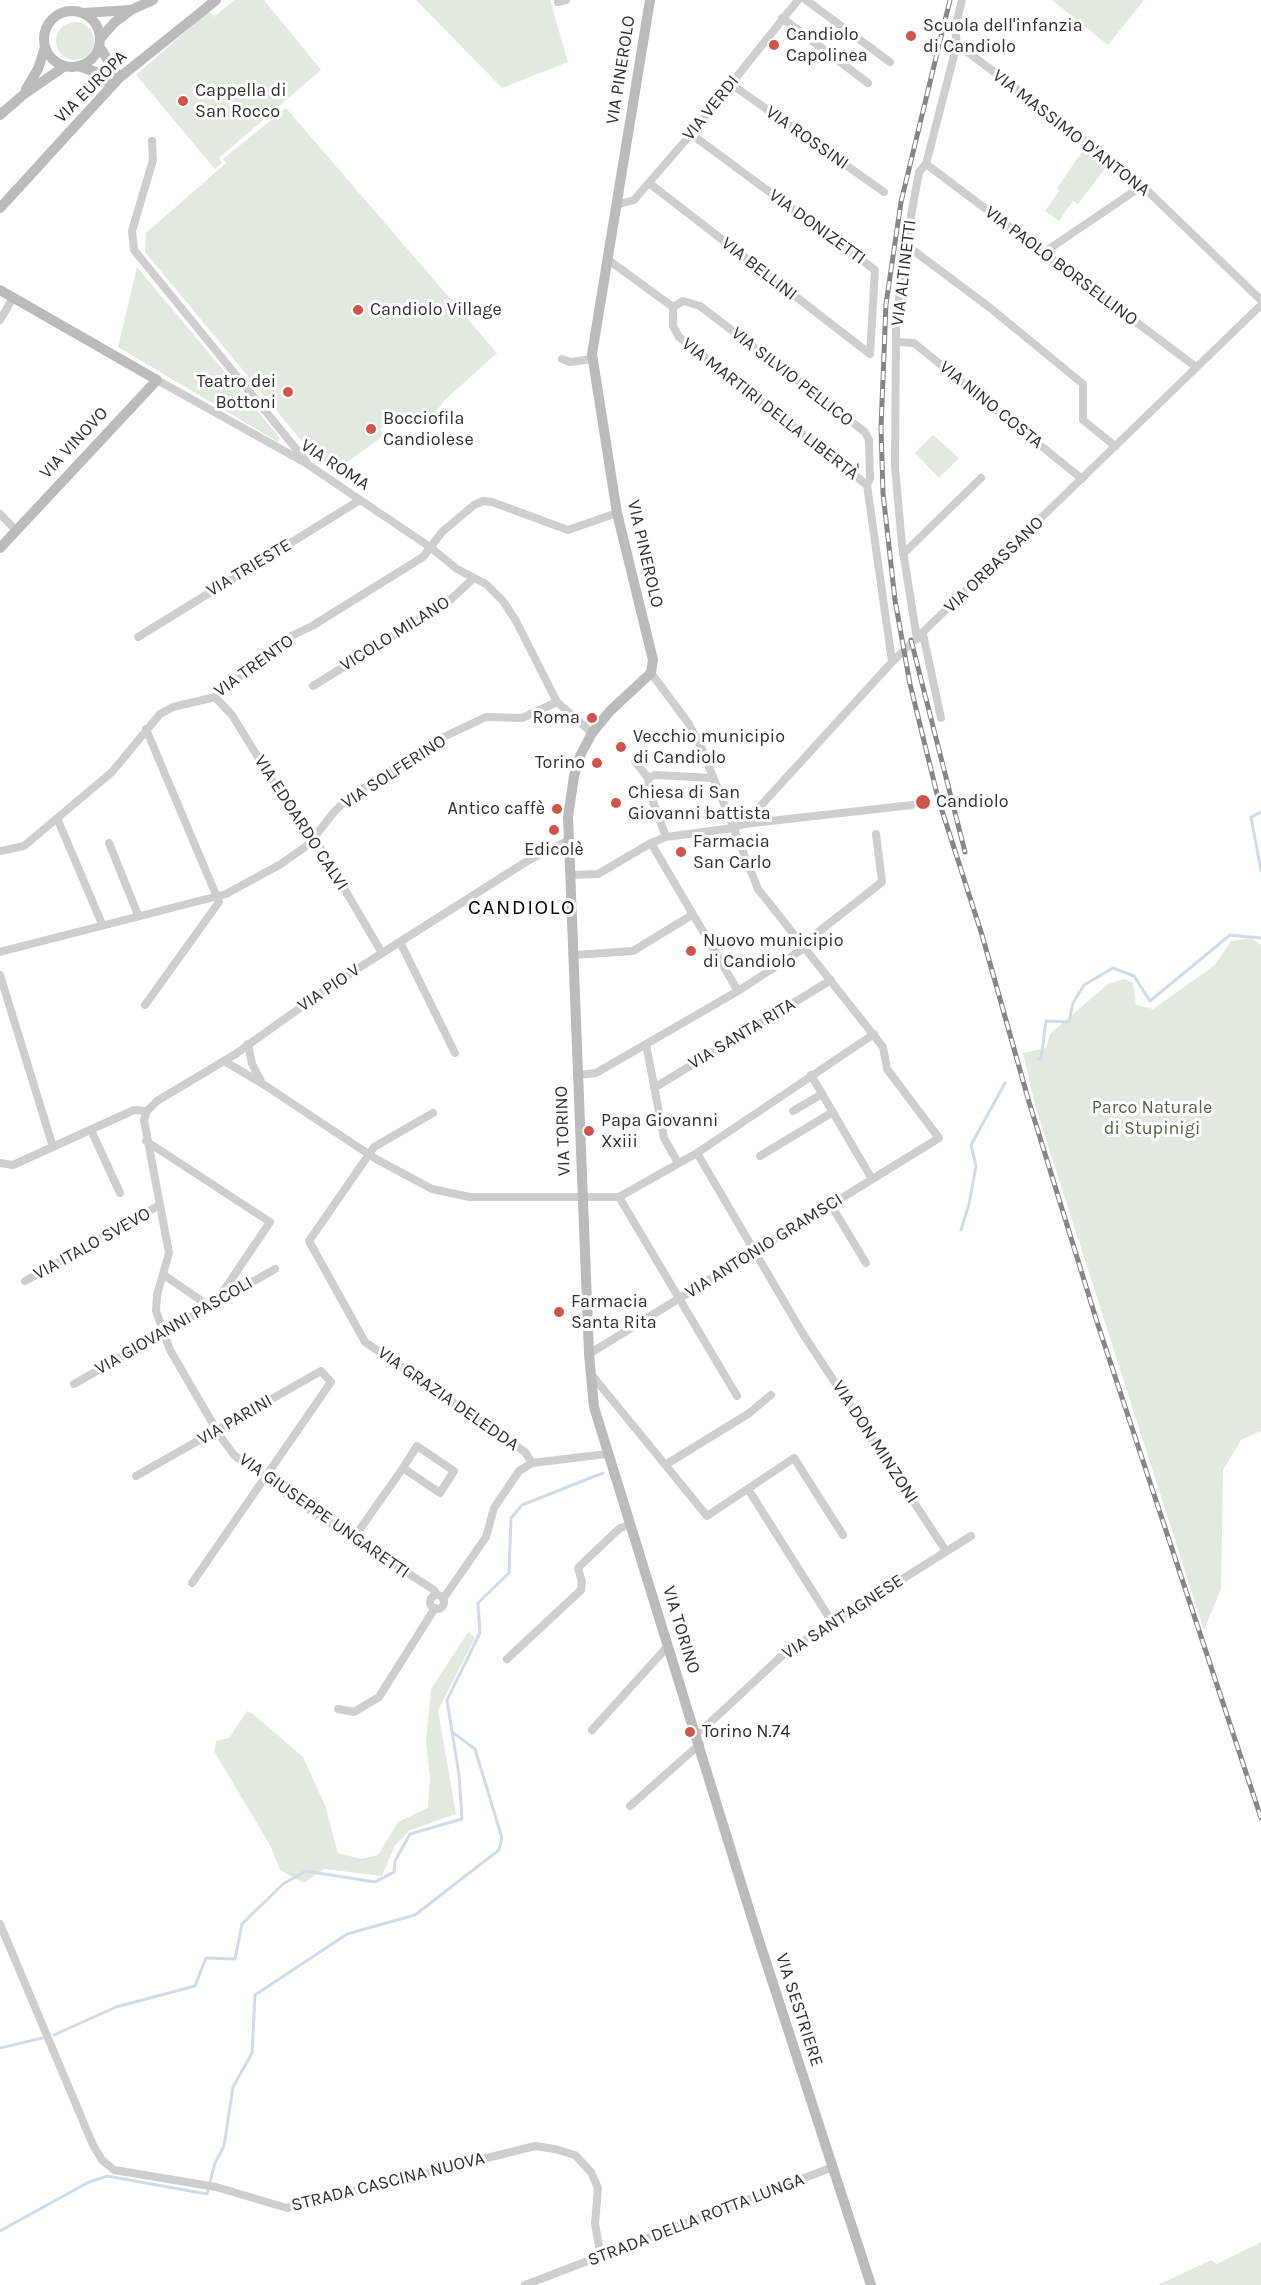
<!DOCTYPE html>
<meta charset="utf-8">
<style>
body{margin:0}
canvas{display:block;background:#fff}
</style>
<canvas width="1261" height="2285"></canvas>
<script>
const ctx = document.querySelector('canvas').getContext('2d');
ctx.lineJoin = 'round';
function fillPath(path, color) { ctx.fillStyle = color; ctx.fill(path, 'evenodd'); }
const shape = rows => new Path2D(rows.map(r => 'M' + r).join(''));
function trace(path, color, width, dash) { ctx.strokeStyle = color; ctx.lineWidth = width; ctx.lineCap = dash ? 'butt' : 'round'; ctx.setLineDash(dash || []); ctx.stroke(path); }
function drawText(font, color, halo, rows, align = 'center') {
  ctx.font = font + ' Karla,sans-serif'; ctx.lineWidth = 6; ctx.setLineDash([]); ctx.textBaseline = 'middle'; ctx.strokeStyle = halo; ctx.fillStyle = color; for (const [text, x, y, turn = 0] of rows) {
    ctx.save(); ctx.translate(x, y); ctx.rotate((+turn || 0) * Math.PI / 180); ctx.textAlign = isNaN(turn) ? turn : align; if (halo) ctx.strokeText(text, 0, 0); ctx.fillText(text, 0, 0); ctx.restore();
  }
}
fillPath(shape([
 [234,0,264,0,321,70,219,158,222,163,215,169,136,75,209,11,214,17],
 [416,0,550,0,568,62,502,88],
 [1052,0,1144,0,1108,45],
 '56 41a19 19 0 1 1 38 0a19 19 0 1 1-38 0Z',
 [286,108,497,353,446,399,425,425,419,420,383,426,380,430,385,435,333,472,308,443,305,445,145,252,146,233,226,163,223,159],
 [1084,149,1107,166,1078,204,1073,201,1059,221,1045,211,1059,191,1057,188],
 [137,267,280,438,278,442,118,347],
 [933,435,959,458,939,478,915,453],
 [1251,938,1261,945,1261,1431,1241,1440,1223,1470,1221,1589,1204,1630,1035,1105,1023,1053,1046,1048,1050,1034,1108,984,1124,979,1133,983,1136,1005,1153,1009,1215,965,1231,941],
 [468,1632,475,1638,438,1710,456,1814,410,1830,395,1845,382,1876,324,1869,304,1883,280,1870,271,1847,214,1751,216,1741,229,1738,247,1711,253,1714,303,1757,325,1805,338,1853,361,1859,378,1855,398,1822,428,1808,430,1779,426,1741,431,1689],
 [1261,2242,1261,2285,1158,2285,1211,2260,1217,2264]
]), '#e2e9de');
trace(shape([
 [1261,812,1251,817,1261,871],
 [1038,1059,1041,1059,1046,1021,1069,1022,1073,1003,1084,985,1113,968,1134,976,1150,1001,1230,935,1261,938],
 [961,1230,969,1204,976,1166,971,1145,1005,1083],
 [54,2035,116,2007,195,1986,206,1958,235,1959,242,1924,283,1884,306,1871,375,1882,394,1872,395,1861,410,1834,462,1819,459,1775,447,1700,480,1633,478,1603,509,1573,511,1518,522,1505,603,1473],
 [0,2048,42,2038],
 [0,2231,87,2183,107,2176,207,2194,215,2163,224,2146,233,2087,252,2053,255,1995,347,1934,415,1915,499,1850,502,1838,475,1749,452,1732]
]), '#d0dbe9', 3);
trace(shape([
 [806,0,890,62],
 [558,2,566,0],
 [782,18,868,83],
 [957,44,1132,176,1261,300],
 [731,84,884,192],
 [691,134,875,270,870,354],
 [152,141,153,160,132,231,134,250,306,461],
 [926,164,1196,367],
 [649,183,870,354],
 [616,205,634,200,691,134,798,0],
 [906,245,989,307,1083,384,1083,420,1115,446],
 [1043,253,1142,186],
 [607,259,673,307],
 [673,307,673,326,679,337,867,485,892,662],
 [673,307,683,301,700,306,865,432,869,440,870,479,867,485],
 [0,320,13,298],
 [896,342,914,343,1082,479],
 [562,359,570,362,592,359],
 [157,380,304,462,430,547,457,569,486,584,503,601,516,621,557,702,592,733],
 [0,514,16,530],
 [903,554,981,478],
 [923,634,941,718],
 [138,637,360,500],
 [917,639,902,545,895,467,896,328,903,260,919,172,926,164,957,44,955,28,962,0],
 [313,686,449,601,474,578],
 [215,697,232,715,308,838,318,844,382,953],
 [635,761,648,778,649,791,666,837],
 [648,778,655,775,712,778],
 [57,818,102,924],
 [744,824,912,805],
 [109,843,138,915],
 [651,843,738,991],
 [0,851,24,846,112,772,160,714,173,707,215,697,283,640,312,626,423,557,442,532,474,505,483,501,492,502,568,530,617,513],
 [570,875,598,874,651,843,666,837,733,828,744,824,892,662,1261,305],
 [400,942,455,1053],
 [803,944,882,882,876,834],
 [0,952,226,894,281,864,308,845,334,812,346,800,435,741,486,717,522,718,557,702],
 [574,955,633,951,692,915],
 [0,975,53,1147],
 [145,1005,219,902,146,729],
 [248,1044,252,1064,261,1081],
 [646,1044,664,1138,678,1163],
 [224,1061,263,1084,376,1159,432,1189,470,1197,619,1197,697,1153,874,1034],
 [578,1075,596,1073,738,991,806,947],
 [811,1075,872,1179],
 [654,1088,831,980],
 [793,1111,822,1094],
 [433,1113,374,1147,309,1241,365,1342,525,1452,532,1463],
 [91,1130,120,1193],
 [146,1141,270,1222,216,1302],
 [697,1153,803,1334,946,1551],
 [760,1156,833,1112],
 [0,1163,13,1165,134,1110,147,1111],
 [619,1197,737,1396],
 [831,1205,866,1263],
 [164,1275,209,1306],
 [25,1281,158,1206],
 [589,1354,939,1138,887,1069,883,1047,758,889,701,747,689,724,651,673],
 [591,1374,707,1516,794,1458,843,1535],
 [74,1384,275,1269],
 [417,1446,454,1471,440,1493,403,1468,417,1446],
 [665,1465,748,1414,771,1395],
 [136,1476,321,1371,331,1382,192,1583],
 [748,1489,832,1622],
 [353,1539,403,1468],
 [437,1595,434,1590,293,1499,234,1455,220,1436,170,1350,156,1311,157,1295,169,1253,144,1120,147,1111,157,1101,234,1055,335,983,529,860,567,841],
 '430 1602a7 7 0 1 1 14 0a7 7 0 1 1-14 0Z',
 [443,1599,486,1537,494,1508,519,1471,532,1463,607,1454],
 [507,1659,581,1590,582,1582,578,1568,585,1561,620,1528,631,1525],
 [338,1709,354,1712,379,1697,435,1608],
 [592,1730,668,1646],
 [696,1733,702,1730,786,1652,971,1536],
 [630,1806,700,1744],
 [0,1924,93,2145,102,2160,114,2170,216,2187,287,2208,535,2146,555,2149,575,2155,591,2172,598,2188,595,2224,601,2257],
 [525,2285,833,2167]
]), '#cecece', 8);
trace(shape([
 [650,0,592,354,617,513,653,660,651,673,610,711,592,733,581,754,574,776,568,817,589,1354,594,1407,754,1925,871,2285],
 '44 39a28 28 0 1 1 56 0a28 28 0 1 1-56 0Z',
 [83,13,130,10],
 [100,39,114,23,131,10,153,0],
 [99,46,119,78],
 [78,66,99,73,112,86],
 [26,89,38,69,45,47],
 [0,115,23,95,65,66],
 [0,208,119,78,216,0],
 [0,290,157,380,0,548]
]), '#bbb', 10);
const rail = shape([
 [950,0,901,202,886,304,881,428,883,493,895,600,910,684,938,798,982,935,1029,1102,1097,1322,1261,1818],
 [911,640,965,852]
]);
trace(rail, '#868686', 5);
trace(rail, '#fff', 3, [9]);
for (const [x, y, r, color] of [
 [911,36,6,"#d25449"],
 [774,45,6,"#d25449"],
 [183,101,6,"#d25449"],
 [358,310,6,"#d25449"],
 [288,392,6,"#d25449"],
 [371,429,6,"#d25449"],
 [592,718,6,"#d25449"],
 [621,747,6,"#d25449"],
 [597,763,6,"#d25449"],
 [923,802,8,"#d25449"],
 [616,803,6,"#d25449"],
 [557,809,6,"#d25449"],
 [554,830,6,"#d25449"],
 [681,852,6,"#d25449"],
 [691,951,6,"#d25449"],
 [589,1131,6,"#d25449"],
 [559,1312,6,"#d25449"],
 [690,1732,6,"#d25449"]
]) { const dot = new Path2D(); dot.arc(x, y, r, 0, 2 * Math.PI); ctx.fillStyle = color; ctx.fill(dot); trace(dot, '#fff', 2); }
drawText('18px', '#313131', '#fff', [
 ["Scuola dell'infanzia",923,26],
 ["di Candiolo",923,47],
 ["Candiolo",786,35],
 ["Capolinea",786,56],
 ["Cappella di",195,91],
 ["San Rocco",195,112],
 ["Candiolo Village",370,310],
 ["Teatro dei",276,382,"right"],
 ["Bottoni",276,403,"right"],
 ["Bocciofila",383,419],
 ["Candiolese",383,440],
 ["Roma",580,718,"right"],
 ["Vecchio municipio",633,737],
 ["di Candiolo",633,758],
 ["Torino",585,763,"right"],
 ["Chiesa di San",628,793],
 ["Giovanni battista",628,814],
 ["Candiolo",936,802],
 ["Antico caffè",545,809,"right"],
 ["Farmacia",693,842],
 ["San Carlo",693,863],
 ["Edicolè",554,850,"center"],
 ["Nuovo municipio",703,941],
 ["di Candiolo",703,962],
 ["Papa Giovanni",601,1121],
 ["Xxiii",601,1142],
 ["Farmacia",571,1302],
 ["Santa Rita",571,1323],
 ["Torino N.74",702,1732]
], 'left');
drawText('18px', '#313131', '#fff', [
 ["VIA PINEROLO",621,70,-81],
 ["VIA EUROPA",91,87,-45],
 ["VIA VERDI",711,108,-51],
 ["VIA MASSIMO D'ANTONA",1071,133,38],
 ["VIA ROSSINI",807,138,35],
 ["VIA DONIZETTI",817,227,36],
 ["VIA PAOLO BORSELLINO",1061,266,37],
 ["VIA BELLINI",759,269,38],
 ["VIA ALTINETTI",904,273,-83],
 ["VIA SILVIO PELLICO",792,377,38],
 ["VIA NINO COSTA",991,405,39],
 ["VIA MARTIRI DELLA LIBERTÀ",770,409,38],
 ["VIA VINOVO",74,443,-47],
 ["VIA ROMA",335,465,33],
 ["VIA PINEROLO",645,554,77],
 ["VIA ORBASSANO",994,565,-44],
 ["VIA TRIESTE",249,568,-31],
 ["VICOLO MILANO",395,634,-32],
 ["VIA TRENTO",254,666,-36],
 ["VIA SOLFERINO",394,772,-33],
 ["VIA EDOARDO CALVI",301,823,57],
 ["VIA PIO V",329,988,-34],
 ["VIA SANTA RITA",742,1034,-31],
 ["VIA TORINO",563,1131,-92],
 ["VIA ITALO SVEVO",92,1244,-29],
 ["VIA ANTONIO GRAMSCI",764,1246,-32],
 ["VIA GIOVANNI PASCOLI",174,1326,-30],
 ["VIA GRAZIA DELEDDA",448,1399,35],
 ["VIA PARINI",235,1420,-30],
 ["VIA DON MINZONI",875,1442,57],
 ["VIA GIUSEPPE UNGARETTI",324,1516,35],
 ["VIA SANT'AGNESE",843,1617,-33],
 ["VIA TORINO",681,1630,73],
 ["VIA SESTRIERE",799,2010,72],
 ["STRADA CASCINA NUOVA",388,2182,-14],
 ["STRADA DELLA ROTTA LUNGA",696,2220,-21]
]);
drawText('18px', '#4f6843', '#fff', [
 ["Parco Naturale",1152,1108],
 ["di Stupinigi",1152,1129]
]);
ctx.letterSpacing = '1.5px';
drawText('21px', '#000', '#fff', [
 ["CANDIOLO",522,908]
]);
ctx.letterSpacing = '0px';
</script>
